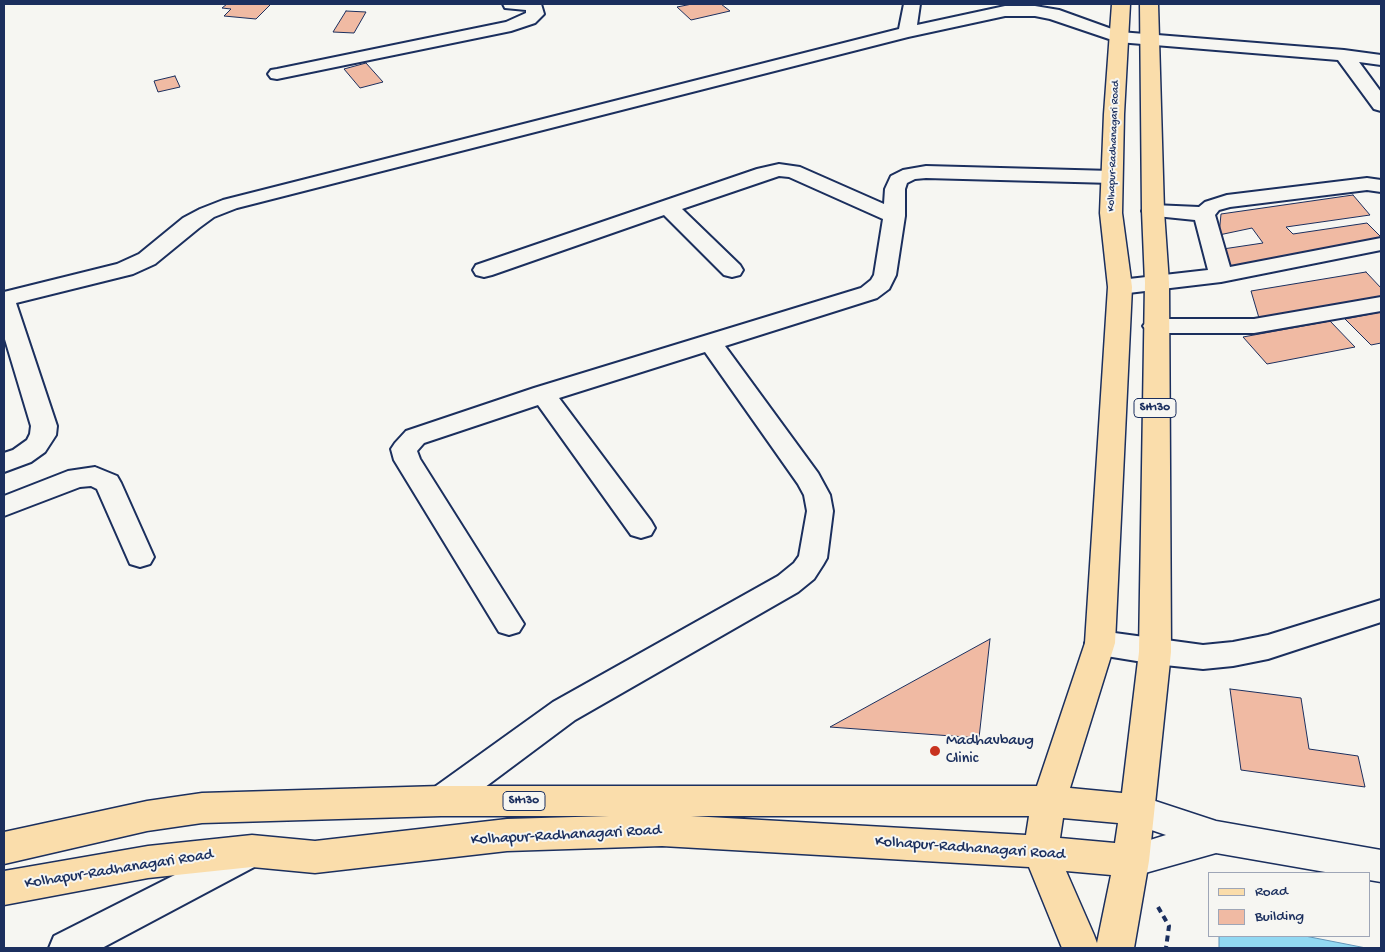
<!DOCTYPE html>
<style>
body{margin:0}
#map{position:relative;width:1385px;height:952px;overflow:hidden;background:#f6f6f2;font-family:"Gochi Hand",sans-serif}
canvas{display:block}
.frame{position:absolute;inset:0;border:5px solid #1b2f5e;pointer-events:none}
.legend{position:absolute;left:1208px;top:872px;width:162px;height:65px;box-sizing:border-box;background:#f6f6f2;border:1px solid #9ea6b7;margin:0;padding:6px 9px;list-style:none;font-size:15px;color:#1b2f5e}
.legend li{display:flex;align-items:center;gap:10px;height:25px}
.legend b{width:25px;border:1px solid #9ea6b7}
</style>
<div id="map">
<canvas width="1385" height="952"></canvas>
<div class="frame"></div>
<ul class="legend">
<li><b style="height:6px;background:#faddab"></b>Road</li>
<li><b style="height:14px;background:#f0baa3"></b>Building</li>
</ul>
</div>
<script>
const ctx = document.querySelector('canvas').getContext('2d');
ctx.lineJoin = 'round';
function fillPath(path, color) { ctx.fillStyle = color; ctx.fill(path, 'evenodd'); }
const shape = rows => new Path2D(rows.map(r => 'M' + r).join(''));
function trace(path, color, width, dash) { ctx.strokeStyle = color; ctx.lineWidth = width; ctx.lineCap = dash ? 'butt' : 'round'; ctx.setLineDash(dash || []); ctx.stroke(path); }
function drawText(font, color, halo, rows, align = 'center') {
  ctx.font = font + ' "Gochi Hand",sans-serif'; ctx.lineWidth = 4; ctx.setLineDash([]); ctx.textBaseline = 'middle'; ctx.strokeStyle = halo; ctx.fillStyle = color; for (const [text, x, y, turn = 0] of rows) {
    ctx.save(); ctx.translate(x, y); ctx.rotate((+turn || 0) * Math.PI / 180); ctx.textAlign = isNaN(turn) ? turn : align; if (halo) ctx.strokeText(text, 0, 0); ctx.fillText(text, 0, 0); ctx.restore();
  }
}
const water = shape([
 [1219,936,1305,936,1366,948,1219,948,1219,936]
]);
fillPath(water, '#91d8f2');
trace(water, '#6294b7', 1);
const building = shape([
 [227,4,271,4,256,19,224,16,231,9,222,8,227,4],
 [692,4,721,4,730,11,691,20,677,7,692,4],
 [346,11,366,12,354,33,333,32,346,11],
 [366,63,383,82,360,88,344,69,366,63],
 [175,76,180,87,158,92,154,81,175,76],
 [1353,195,1370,215,1286,227,1293,234,1367,223,1381,237,1381,239,1225,268,1223,249,1263,243,1252,228,1219,235,1221,214,1353,195],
 [1366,272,1381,288,1381,297,1259,318,1251,291,1366,272],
 [1381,312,1381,343,1371,345,1345,319,1381,312],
 [1330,321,1355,347,1267,364,1243,337,1330,321],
 [990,639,979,738,830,727,990,639],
 [1230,689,1301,698,1309,749,1358,756,1365,787,1241,770,1230,689]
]);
fillPath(building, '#f0baa3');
trace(building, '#1b2f5e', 1);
const minor = shape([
 [503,4,541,4,544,14,535,23,511,31,277,79,271,78,268,74,271,70,277,69,506,22,526,13,526,10,505,8,503,4],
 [904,4,920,4,917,25,1005,6,1035,6,1059,10,1120,32,1344,50,1381,55,1381,65,1359,62,1381,92,1381,111,1374,109,1338,60,1118,42,1050,19,1035,16,1005,16,908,37,237,208,214,217,199,228,155,264,133,274,16,303,57,426,56,435,45,452,31,462,4,472,4,453,13,450,27,440,30,434,31,426,4,336,4,292,117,264,139,254,183,218,200,209,223,200,899,29,904,4],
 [779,164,800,167,884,204,885,189,891,176,903,170,926,166,1112,171,1119,173,1122,177,1119,181,1112,183,926,178,915,179,907,183,905,189,905,216,896,275,889,289,877,298,725,346,818,473,830,495,833,511,827,558,823,565,814,579,798,592,575,720,453,811,441,815,429,811,425,801,429,791,553,702,778,576,794,563,799,556,807,511,804,495,798,484,705,352,559,398,651,521,655,528,651,535,641,538,631,535,538,405,424,443,417,451,420,459,524,624,519,632,509,635,499,632,394,460,391,449,395,443,406,431,534,388,861,288,871,280,874,275,883,219,789,177,779,176,682,209,740,265,743,270,740,275,732,277,724,275,664,215,492,275,484,277,476,275,473,270,476,265,757,169,779,164],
 [1367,178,1381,180,1381,192,1367,190,1230,207,1219,210,1215,215,1230,267,1381,238,1381,250,1221,282,1120,294,1112,292,1109,287,1112,282,1120,280,1208,270,1195,220,1146,215,1142,211,1146,207,1153,205,1199,207,1205,202,1227,195,1367,178],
 [1381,297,1381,311,1254,333,1155,333,1147,331,1143,326,1147,321,1155,319,1254,319,1381,297],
 [95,467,117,476,121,483,154,557,150,564,140,567,130,564,97,489,91,486,80,487,4,516,4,496,68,471,95,467],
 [1381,600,1381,622,1268,659,1233,666,1203,669,1155,664,1100,655,1090,651,1085,643,1090,635,1100,631,1203,645,1233,642,1268,635,1381,600],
 [246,839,258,843,263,854,258,865,102,948,49,948,54,936,246,839]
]);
const secondary = shape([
 [1137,795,1216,821,1381,850,1381,882,1369,880,1369,873,1331,873,1216,853,1131,877,1118,872,1113,861,1118,850,1166,835,1125,821,1120,810,1125,799,1137,795]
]);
const primary = shape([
 [1112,4,1130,4,1124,114,1122,213,1132,287,1115,643,1070,788,1122,793,1139,652,1145,283,1142,211,1140,4,1158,4,1164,211,1169,283,1171,652,1149,861,1134,948,1062,948,1029,867,662,846,507,851,315,873,252,867,148,878,4,905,4,871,148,846,252,835,315,841,507,819,609,816,441,816,202,823,147,831,4,864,4,832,147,801,202,793,441,786,1037,786,1085,643,1108,287,1100,213,1104,114,1112,4],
 [691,816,1029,816,1026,835,691,816],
 [1063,818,1118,823,1115,843,1060,838,1063,818],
 [1066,871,1111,875,1097,943,1094,935,1066,871]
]);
trace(minor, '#1b2f5e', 4);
trace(secondary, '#1b2f5e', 3);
trace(primary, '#1b2f5e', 3);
trace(shape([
 [1158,907,1169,926,1166,948]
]), '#1b2f5e', 4, [6, 4.5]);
fillPath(minor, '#f6f6f2');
fillPath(secondary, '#f6f6f2');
fillPath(primary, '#faddab');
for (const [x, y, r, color] of [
 [935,751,6,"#c8321e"]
]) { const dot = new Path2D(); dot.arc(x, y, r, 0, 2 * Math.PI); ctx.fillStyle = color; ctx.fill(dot); trace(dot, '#f6f6f2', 2); }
drawText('11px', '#1b2f5e', '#f6f6f2', [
 ["Kolhapur-Radhanagari Road",1114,146,-88]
]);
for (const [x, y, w] of [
 [1155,408,42],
 [524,801,42]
]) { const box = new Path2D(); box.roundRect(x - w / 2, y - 9.5, w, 19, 4); ctx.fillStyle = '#f6f6f2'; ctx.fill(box); trace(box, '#1b2f5e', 1); }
drawText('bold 12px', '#1b2f5e', null, [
 ["SH130",1155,408],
 ["SH130",524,801]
]);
drawText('16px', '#1b2f5e', '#f6f6f2', [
 ["Madhavbaug",946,742],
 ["Clinic",946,760]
], 'left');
drawText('16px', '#1b2f5e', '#f6f6f2', [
 ["Kolhapur-Radhanagari Road",566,836,-3],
 ["Kolhapur-Radhanagari Road",970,849,4],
 ["Kolhapur-Radhanagari Road",119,870,-9]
]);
</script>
